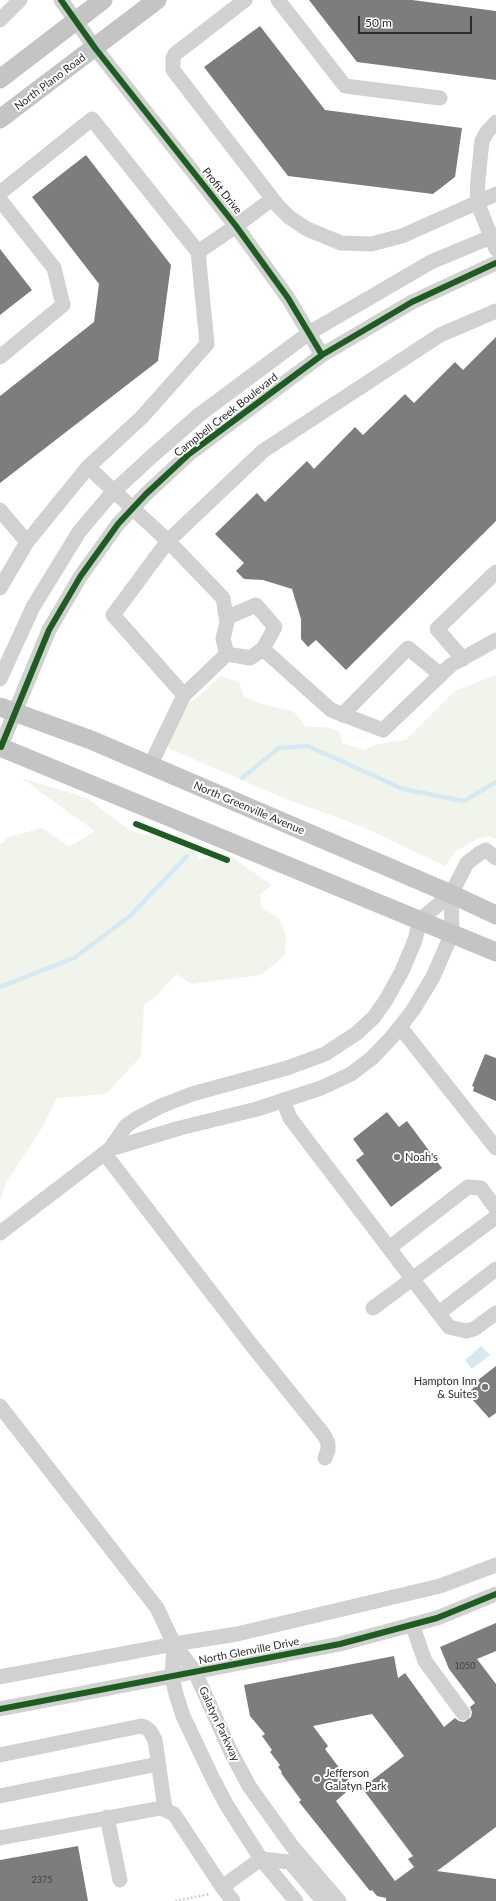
<!DOCTYPE html>
<style>
body{margin:0}
#map{position:relative;width:496px;height:1901px;overflow:hidden;background:#fff;font-family:Lato,sans-serif}
canvas{display:block}
.scale{position:absolute;left:358px;top:16px;width:114px;height:18px;box-sizing:border-box;border:2px solid #2c2c2c;border-top:0;padding-left:5px;font-size:12px;line-height:14px;white-space:nowrap;color:#2c2c2c;-webkit-text-stroke:3px #fff;paint-order:stroke}
</style>
<div id="map">
<canvas width="496" height="1901"></canvas>
<div class="scale">50 m</div>
</div>
<script>
const ctx = document.querySelector('canvas').getContext('2d');
ctx.lineJoin = 'round';
function fillPath(path, color) { ctx.fillStyle = color; ctx.fill(path, 'evenodd'); }
const shape = rows => new Path2D(rows.map(r => 'M' + r).join(''));
function trace(path, color, width, dash) { ctx.strokeStyle = color; ctx.lineWidth = width; ctx.lineCap = dash ? 'butt' : 'round'; ctx.setLineDash(dash || []); ctx.stroke(path); }
function drawText(font, color, halo, rows, align = 'center') {
  ctx.font = font + ' Lato,sans-serif'; ctx.lineWidth = 4; ctx.setLineDash([]); ctx.textBaseline = 'middle'; ctx.strokeStyle = halo; ctx.fillStyle = color; for (const [text, x, y, turn = 0] of rows) {
    ctx.save(); ctx.translate(x, y); ctx.rotate((+turn || 0) * Math.PI / 180); ctx.textAlign = isNaN(turn) ? turn : align; if (halo) ctx.strokeText(text, 0, 0); ctx.fillText(text, 0, 0); ctx.restore();
  }
}
fillPath(shape([
 [496,675,496,839,490,836,477,839,456,851,445,866,361,826,286,799,168,748,167,734,186,705,197,698,221,676,239,682,244,696,264,705,293,711,306,727,326,727,340,732,342,743,364,750,374,745,406,740,455,691],
 [21,778,87,798,131,831,165,840,184,834,199,860,227,854,272,885,260,895,261,908,279,918,286,936,285,955,261,975,192,984,176,974,157,995,144,1005,141,1056,106,1094,57,1098,40,1131,7,1181,0,1201,0,844,9,837,42,828,69,847,95,831]
]), '#f0f4ea');
fillPath(shape([
 [481,1346,490,1355,472,1369,465,1360]
]), '#d5e9f2');
trace(shape([
 [242,778,279,748,308,746,403,789,464,801,496,782],
 [0,987,74,958,130,916,187,856]
]), '#d5e9f2', 4.5);
fillPath(shape([
 [309,0,412,0,496,11,496,80,357,62],
 [260,26,325,110,462,128,455,177,433,194,288,176,204,67],
 [86,155,171,265,158,361,0,483,0,396,94,322,99,284,32,197],
 [0,249,32,290,0,315],
 [496,337,496,521,346,670,316,640,308,647,301,639,301,619,292,589,263,580,244,579,236,571,244,563,215,534,257,493,265,502,307,461,314,469,355,427,363,435,405,394,414,403,455,362,463,370],
 [485,1054,496,1058,496,1101,473,1091,474,1087,472,1086],
 [387,1112,399,1127,407,1121,442,1168,391,1207,356,1160,364,1154,353,1139],
 [496,1366,496,1413,489,1418,472,1399,468,1392,480,1383,478,1380],
 [496,1623,496,1651,477,1659,496,1684,496,1827,437,1871,496,1879,496,1901,386,1901,386,1898,377,1896,372,1890,370,1891,299,1802,301,1800,281,1773,282,1772,278,1767,280,1765,270,1752,272,1750,262,1736,265,1734,250,1716,244,1685,394,1656,398,1678,405,1673,444,1727,455,1718,459,1721,464,1722,471,1717,472,1712,470,1707,475,1703,449,1669,440,1647],
 [372,1714,404,1756,362,1788,413,1856,408,1859,414,1867,395,1881,336,1801,353,1786,325,1749,328,1746,313,1726],
 [78,1846,88,1901,0,1901,0,1860]
]), '#7d7d7d');
trace(shape([
 [175,1901,210,1894]
]), '#d1d1d1', 2.5, [2, 2]);
trace(shape([
 [61,0,95,48,236,226,288,298,322,355],
 [245,0,175,54,173,58,173,70,278,206,289,217,307,229,341,243,371,244,402,236,496,194],
 [278,0,345,86,440,98],
 [0,20,20,0],
 [496,122,487,132,482,141,478,179,477,202,496,249],
 [0,193,92,119,198,252,236,226,272,199],
 [0,200,54,268,63,305,0,357],
 [88,467,168,541,223,598,227,622],
 [0,510,27,542],
 [0,588,27,542,88,467,142,417,207,344,198,252],
 [256,605,275,627,263,649,250,658,227,654,223,639,228,617,256,605],
 [263,649,331,710,383,730,451,665,496,640],
 [463,659,437,629,496,572],
 [0,679,33,607,79,532,111,494,151,457,199,415,309,333,431,262,496,235],
 [184,695,113,615,168,541,263,451,440,335,496,311],
 [342,715,408,648,441,675],
 [0,748,49,630,80,577,118,524,146,494,189,454,322,355,412,302,496,263],
 [150,766,184,695,227,654],
 [400,1027,496,1148],
 [283,1100,290,1118,449,1327,466,1331,474,1329,496,1313],
 [110,1149,180,1128,257,1109,321,1088,351,1074,372,1058,392,1037,413,1010,433,977,452,933,451,894],
 [105,1154,250,1343,324,1435,328,1443,328,1450,325,1458],
 [0,1233,110,1149,126,1126,136,1119,161,1106,192,1094,287,1068,325,1054,357,1033,374,1017,386,1000,402,971,415,940,420,920,451,894,467,863,480,853,486,850,496,858],
 [389,1248,468,1187,481,1188,496,1209],
 [373,1308,496,1217],
 [439,1313,496,1269],
 [0,1406,157,1608,174,1644,195,1672,230,1750,249,1786,292,1846,339,1901],
 [412,1624,425,1661,463,1713],
 [174,1644,172,1677,176,1694,183,1716,213,1779,226,1804,261,1859,296,1901],
 [0,1677,174,1644,237,1634,440,1586,496,1565],
 [0,1709,340,1644,437,1618,496,1594],
 [0,1755,141,1726,145,1727,150,1731,155,1740,165,1809],
 [0,1796,158,1764],
 [107,1817,120,1880],
 [0,1838,161,1808,174,1814,222,1887],
 [233,1901,222,1887,261,1859,290,1862,323,1901]
]), '#d1d1d1', 15);
trace(shape([
 [0,79,103,0],
 [0,119,157,0],
 [0,707,91,740,451,894,496,915],
 [0,747,496,952]
]), '#c4c4c4', 19);
trace(shape([
 [61,0,95,48,236,226,288,298,322,355],
 [1,747,49,630,80,577,118,524,146,494,189,454,322,355,412,302,496,263],
 [136,824,227,860],
 [0,1709,340,1644,437,1618,496,1594]
]), '#1b5e20', 6);
for (const [x, y, r, color] of [
 [397,1157,4,"#767676"],
 [485,1387,4,"#767676"],
 [317,1779,4,"#767676"]
]) { const dot = new Path2D(); dot.arc(x, y, r, 0, 2 * Math.PI); ctx.fillStyle = color; ctx.fill(dot); trace(dot, '#fff', 1.5); }
drawText('9px', '#404040', null, [
 ["1050",465,1666],
 ["2375",42,1880]
]);
drawText('11px', '#2c2c2c', '#fff', [
 ["North Plano Road",50,82,-37],
 ["Profit Drive",222,191,51],
 ["Campbell Creek Boulevard",226,415,-38],
 ["North Greenville Avenue",249,808,23],
 ["North Glenville Drive",249,1651,-11],
 ["Galatyn Parkway",219,1724,65]
]);
drawText('11px', '#2c2c2c', '#fff', [
 ["Noah's",405,1157],
 ["Hampton Inn",477,1381,"right"],
 ["& Suites",477,1394,"right"],
 ["Jefferson",325,1773],
 ["Galatyn Park",325,1786]
], 'left');
</script>
